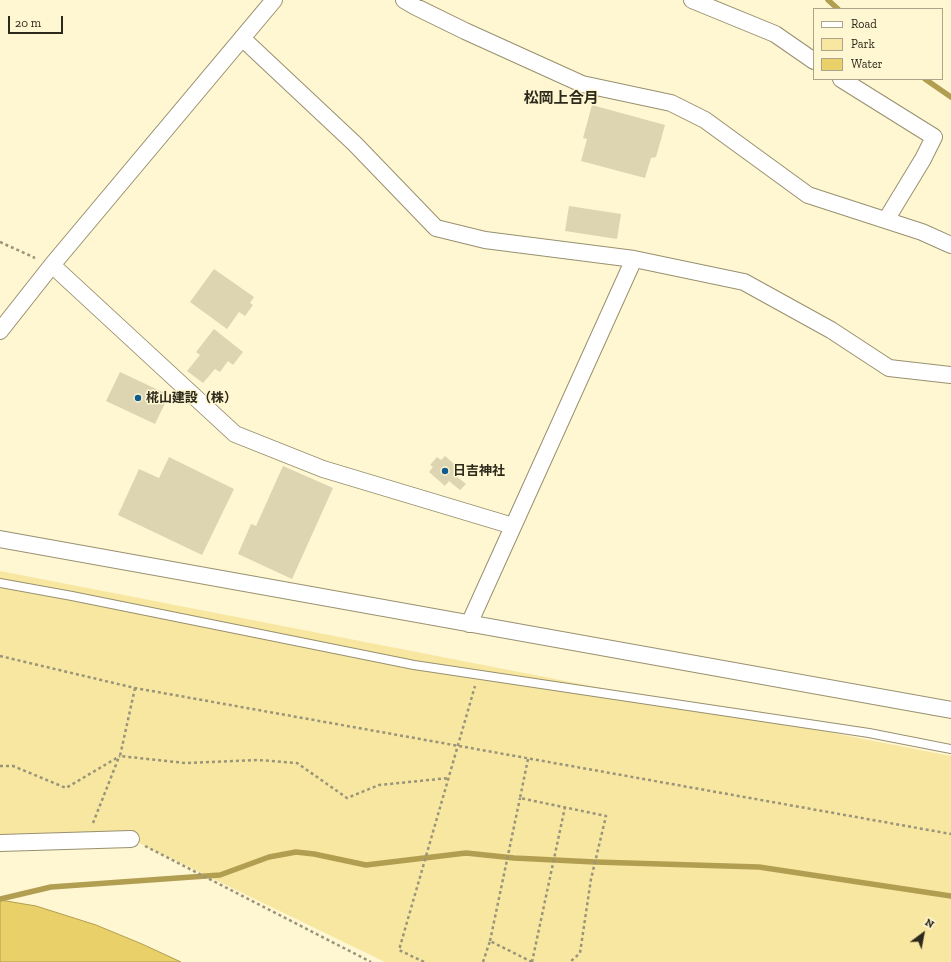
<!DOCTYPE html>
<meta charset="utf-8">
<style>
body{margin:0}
#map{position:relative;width:951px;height:962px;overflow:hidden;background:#fff6d2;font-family:"Zilla Slab",serif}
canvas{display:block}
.legend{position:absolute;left:813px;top:8px;width:130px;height:72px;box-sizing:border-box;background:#fff6d2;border:1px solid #aba489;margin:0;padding:5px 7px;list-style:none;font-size:12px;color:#2d2a1c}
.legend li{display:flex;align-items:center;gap:8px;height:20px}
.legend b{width:20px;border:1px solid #aba489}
.north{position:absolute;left:903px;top:914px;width:40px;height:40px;-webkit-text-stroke:3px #fff6d2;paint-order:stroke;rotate:32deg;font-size:11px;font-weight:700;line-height:16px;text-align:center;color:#2d2a1c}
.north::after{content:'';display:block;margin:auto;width:14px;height:18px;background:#2d2a1c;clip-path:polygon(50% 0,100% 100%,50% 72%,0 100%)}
.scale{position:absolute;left:8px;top:16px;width:55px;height:18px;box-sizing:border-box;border:2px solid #2d2a1c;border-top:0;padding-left:5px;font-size:12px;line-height:14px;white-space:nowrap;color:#2d2a1c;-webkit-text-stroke:3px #fff6d2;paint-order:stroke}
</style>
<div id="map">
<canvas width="951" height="962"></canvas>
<ul class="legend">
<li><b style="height:5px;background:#fff"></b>Road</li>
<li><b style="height:11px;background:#f8e7a1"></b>Park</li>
<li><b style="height:11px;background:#e9d068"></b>Water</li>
</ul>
<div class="north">N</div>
<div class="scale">20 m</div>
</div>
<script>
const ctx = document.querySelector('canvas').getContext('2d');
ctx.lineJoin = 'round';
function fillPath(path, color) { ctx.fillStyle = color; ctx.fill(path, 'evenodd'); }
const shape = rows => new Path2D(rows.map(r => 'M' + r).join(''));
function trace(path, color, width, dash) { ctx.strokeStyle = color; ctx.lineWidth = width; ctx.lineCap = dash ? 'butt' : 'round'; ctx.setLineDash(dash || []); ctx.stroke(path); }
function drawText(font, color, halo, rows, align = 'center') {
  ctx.font = font + ' "Zilla Slab","Noto Sans JP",serif'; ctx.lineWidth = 3; ctx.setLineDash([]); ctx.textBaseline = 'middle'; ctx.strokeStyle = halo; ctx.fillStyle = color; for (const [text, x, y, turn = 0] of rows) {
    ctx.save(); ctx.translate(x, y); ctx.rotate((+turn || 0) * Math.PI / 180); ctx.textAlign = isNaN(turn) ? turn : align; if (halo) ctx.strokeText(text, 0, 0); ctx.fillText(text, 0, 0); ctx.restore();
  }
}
fillPath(shape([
 [0,571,951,756,951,962,385,962,131,839,0,837]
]), '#f8e7a1');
const water = shape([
 [0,900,36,906,96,925,142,944,181,962,0,962,0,900]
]);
fillPath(water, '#e9d068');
trace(water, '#b19e51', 1);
trace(shape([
 [828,0,838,9],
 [925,79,951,97],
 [0,899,51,887,220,875,269,857,296,852,314,854,366,865,466,853,514,858,595,862,759,867,951,896]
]), '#b19e51', 5.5);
fillPath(shape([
 [592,105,665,125,656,157,651,158,645,178,581,161,587,139,583,138],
 [569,206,621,214,617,239,565,231],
 [214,269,254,297,250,303,253,305,245,316,239,312,227,329,190,302],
 [214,329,243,352,233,365,228,361,220,372,215,369,203,383,187,371,200,355,196,352],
 [120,372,169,395,155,424,106,401],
 [445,456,460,469,455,475,466,484,460,490,449,481,445,486,429,472,433,467,430,465,437,457,441,460],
 [169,457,234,489,202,555,118,515,139,469,159,478],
 [283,466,333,488,292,579,238,554,251,524,256,526]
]), '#ddd5b2');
const service = shape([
 [0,583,72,596,414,665,869,733,951,749]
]);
const minor = shape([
 [404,0,416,7,465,31,582,84,671,103,705,120,808,195,922,232,951,245],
 [692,0,775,34,814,61],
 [242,38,355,144,436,228,485,240,634,259,744,282,831,330,889,368,951,375],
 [841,79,934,137,923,159,886,220],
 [52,265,235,434,323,469,513,526],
 [0,331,52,265,274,0],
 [0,539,951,710],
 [469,624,634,259],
 [0,843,131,839]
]);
trace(service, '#98906f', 10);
trace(minor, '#98906f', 18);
trace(shape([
 [0,242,35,258],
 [0,656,135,688,951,834],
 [135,688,120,756,185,763,258,760,297,763,347,798,379,785,449,778],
 [528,759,520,798,606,816,591,879,580,953,570,962],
 [0,766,13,766,66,788,120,756],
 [93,823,119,757],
 [145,846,371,962],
 [490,941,520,798],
 [424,962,399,950,475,686],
 [483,962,490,941,532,962],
 [532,962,565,807]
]), '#9a947a', 2.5, [3, 3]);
trace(service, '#fff', 8);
trace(minor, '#fff', 16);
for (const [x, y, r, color] of [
 [138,398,4,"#125b8f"],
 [445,471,4,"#125b8f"]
]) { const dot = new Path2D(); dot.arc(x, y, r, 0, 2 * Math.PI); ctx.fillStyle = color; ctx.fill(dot); trace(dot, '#fff6d2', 1.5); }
drawText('bold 13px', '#2d2a1c', '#fff6d2', [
 ["椛山建設（株）",146,398],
 ["日吉神社",453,471]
], 'left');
drawText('bold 15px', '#2d2a1c', '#fff6d2', [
 ["松岡上合月",561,99]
]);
</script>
